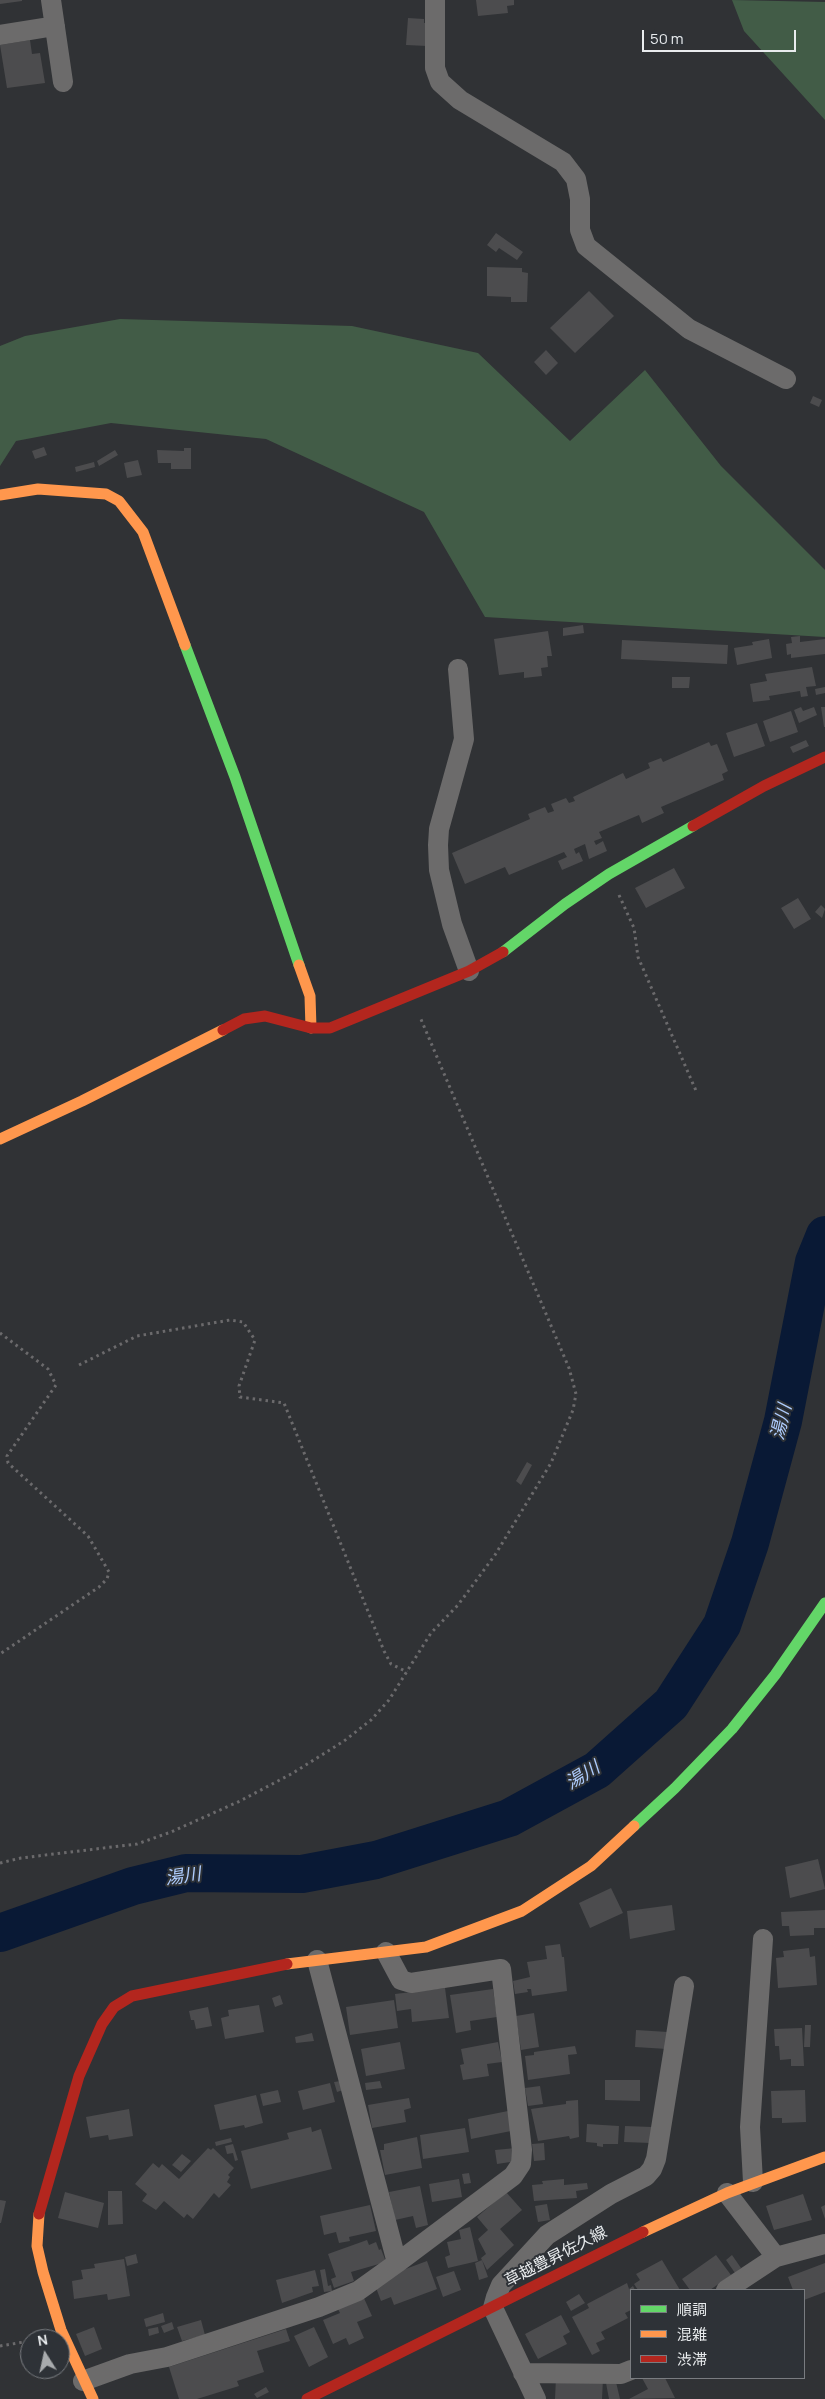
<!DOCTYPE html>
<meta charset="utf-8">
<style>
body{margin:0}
#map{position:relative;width:825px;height:2399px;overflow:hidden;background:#303235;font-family:Manrope,"Noto Sans JP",sans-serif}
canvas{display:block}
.legend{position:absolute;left:630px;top:2289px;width:175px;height:90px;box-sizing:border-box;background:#2e3237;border:1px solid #797c80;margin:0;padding:6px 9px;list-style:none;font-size:15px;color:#e9ecee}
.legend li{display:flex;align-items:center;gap:10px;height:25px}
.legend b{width:25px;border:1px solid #797c80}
.north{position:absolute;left:20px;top:2329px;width:50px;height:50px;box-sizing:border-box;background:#2e3237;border:1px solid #797c80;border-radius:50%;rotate:350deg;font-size:14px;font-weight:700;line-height:20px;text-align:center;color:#e9ecee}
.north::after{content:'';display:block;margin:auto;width:18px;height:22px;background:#a8abad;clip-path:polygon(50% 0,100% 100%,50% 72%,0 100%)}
.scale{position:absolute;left:642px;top:30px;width:154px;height:22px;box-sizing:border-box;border:2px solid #e9ecee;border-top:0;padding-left:6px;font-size:15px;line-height:18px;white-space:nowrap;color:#e9ecee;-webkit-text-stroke:4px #2e3237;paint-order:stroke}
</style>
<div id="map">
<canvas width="825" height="2399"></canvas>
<ul class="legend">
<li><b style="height:6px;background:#63d668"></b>順調</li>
<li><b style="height:6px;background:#ff974d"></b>混雑</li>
<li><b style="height:6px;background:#b3261e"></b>渋滞</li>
</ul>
<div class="north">N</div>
<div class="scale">50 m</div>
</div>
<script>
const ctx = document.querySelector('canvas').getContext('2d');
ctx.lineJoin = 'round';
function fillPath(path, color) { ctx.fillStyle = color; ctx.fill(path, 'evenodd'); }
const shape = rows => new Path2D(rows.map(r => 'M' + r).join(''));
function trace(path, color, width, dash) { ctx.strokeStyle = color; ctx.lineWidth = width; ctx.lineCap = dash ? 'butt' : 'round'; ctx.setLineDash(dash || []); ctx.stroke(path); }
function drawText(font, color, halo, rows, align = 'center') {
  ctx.font = font + ' Manrope,"Noto Sans JP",sans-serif'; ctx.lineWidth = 4; ctx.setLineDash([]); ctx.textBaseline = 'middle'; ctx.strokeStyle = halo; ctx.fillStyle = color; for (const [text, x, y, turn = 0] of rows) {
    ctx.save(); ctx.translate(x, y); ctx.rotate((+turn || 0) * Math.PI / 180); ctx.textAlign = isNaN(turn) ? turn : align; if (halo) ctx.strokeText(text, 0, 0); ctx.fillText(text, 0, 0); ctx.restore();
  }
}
fillPath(shape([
 [732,0,825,2,825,120,744,31],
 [120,319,352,326,478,353,570,441,645,370,721,466,825,570,825,637,485,617,424,512,266,439,111,423,16,441,0,466,0,346,25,336]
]), '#425c47');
trace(shape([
 [0,1933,133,1886,186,1873,302,1874,376,1860,509,1818,597,1770,671,1704,722,1625,750,1543,783,1421,814,1262,825,1235]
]), '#091935', 38);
fillPath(shape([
 [0,0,22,0,22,1,0,4],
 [476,0,514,0,514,5,507,6,508,13,478,16],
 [408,18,424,19,424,23,428,23,427,46,406,45],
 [30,40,32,54,40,53,45,83,7,88,0,45],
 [496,233,523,252,517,260,499,248,496,252,487,245],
 [487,267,522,268,522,272,528,273,527,302,511,302,511,297,487,296],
 [589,291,614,316,575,353,550,328],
 [546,350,558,363,546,375,534,362],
 [813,396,822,400,819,407,810,403],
 [44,447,47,455,35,459,32,451],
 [184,448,191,448,191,469,171,469,171,463,158,463,157,450,184,451],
 [115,450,118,455,99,466,97,461],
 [138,460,142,475,127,478,124,463],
 [94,462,95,467,76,472,75,467],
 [583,625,584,633,563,636,563,628],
 [548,631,552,656,547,656,548,667,541,668,542,676,524,678,524,672,499,675,494,639],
 [800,636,800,642,825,639,825,654,791,658,791,654,787,655,786,644,792,643,791,637],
 [769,639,772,658,737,665,734,648,753,645,752,642],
 [622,640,728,645,727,664,621,659],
 [812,667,816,686,806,687,808,696,801,697,800,691,769,696,770,700,753,702,750,684,767,681,765,674],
 [672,677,690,677,689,688,672,688],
 [825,687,825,693,816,695,815,689],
 [801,707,803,711,814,707,817,715,799,723,794,710],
 [821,707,825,707,825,727,824,727],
 [791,711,798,732,770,742,763,721],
 [757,723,765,746,734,757,726,733],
 [806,740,809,746,793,753,790,747],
 [709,742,711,746,717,744,728,771,722,774,724,780,661,807,664,813,642,823,639,815,599,832,602,838,594,841,596,845,603,841,607,851,589,859,585,844,574,849,576,854,579,852,583,861,562,870,558,861,567,857,564,852,509,875,505,867,465,884,452,853,530,819,528,814,545,807,548,813,554,811,551,804,566,798,569,803,575,801,573,797,623,773,626,779,650,768,648,763,661,758,663,762],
 [674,868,685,888,646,908,635,888],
 [798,898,811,919,794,929,781,908],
 [821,905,825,909,822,918,815,912],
 [527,1462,532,1465,521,1485,516,1481],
 [818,1859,825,1889,790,1898,785,1867],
 [611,1888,623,1913,590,1928,579,1903],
 [672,1905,675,1930,630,1939,627,1911],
 [825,1910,825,1928,814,1928,814,1935,790,1936,789,1926,782,1926,781,1912],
 [560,1944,562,1957,564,1957,567,1991,532,1996,531,1989,527,1989,528,1992,515,1994,513,1981,530,1977,527,1962,547,1959,545,1946],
 [809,1948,810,1957,815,1956,817,1985,778,1988,776,1958,784,1957,783,1951],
 [445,1988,449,2018,412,2022,411,2009,397,2011,395,1994],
 [493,1989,497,2017,470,2021,471,2030,456,2033,450,1995],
 [280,1995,283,2004,275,2007,272,1998],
 [394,2000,398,2028,350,2035,346,2007],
 [259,2005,264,2032,225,2039,221,2018,229,2016,228,2010],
 [208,2007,212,2026,196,2029,194,2020,191,2020,189,2011],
 [534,2013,539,2047,521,2050,516,2016],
 [805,2025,811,2025,810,2047,804,2047],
 [802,2028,804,2066,791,2066,791,2059,780,2060,779,2046,775,2046,774,2029],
 [636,2030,668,2032,667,2049,635,2047],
 [312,2033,314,2041,296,2043,295,2037],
 [400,2042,405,2069,366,2076,361,2049],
 [498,2042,502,2062,487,2064,489,2076,463,2080,460,2065,464,2064,461,2049],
 [575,2046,577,2054,568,2055,570,2074,528,2080,525,2056,534,2055,534,2052],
 [605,2080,640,2080,640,2101,605,2100],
 [341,2081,343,2090,337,2092,334,2082],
 [380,2081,382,2088,366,2090,365,2083],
 [330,2083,335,2102,303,2110,298,2091],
 [540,2086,543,2104,528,2106,525,2088],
 [278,2090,281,2102,263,2106,260,2094],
 [805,2090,806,2122,782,2123,782,2118,772,2118,771,2091],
 [256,2095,263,2123,245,2128,244,2125,220,2130,214,2105],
 [409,2098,411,2108,404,2110,406,2122,372,2128,368,2105],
 [578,2100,579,2137,570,2139,569,2136,538,2141,531,2109,566,2104,566,2101],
 [129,2109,133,2136,109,2140,108,2135,90,2138,86,2117],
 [508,2111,511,2131,471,2139,468,2119],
 [587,2124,619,2126,618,2144,603,2144,603,2147,597,2146,597,2143,586,2142],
 [625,2126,652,2127,651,2143,624,2142],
 [311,2127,312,2132,321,2129,332,2169,251,2189,241,2151,289,2139,287,2133],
 [465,2128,469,2152,423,2159,420,2135],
 [417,2137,422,2168,385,2175,380,2150,384,2150,384,2144],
 [231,2138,232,2142,216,2146,215,2142],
 [544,2143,545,2160,534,2161,532,2144],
 [233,2144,238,2160,235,2161,233,2153,227,2154,225,2146],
 [208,2148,211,2150,213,2148,234,2168,228,2175,230,2177,227,2182,231,2185,219,2198,214,2193,193,2219,187,2214,184,2218,164,2201,156,2210,142,2201,147,2194,135,2184,153,2163,159,2168,162,2164,179,2179],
 [516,2148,517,2161,497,2164,495,2150],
 [182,2154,191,2161,181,2172,172,2165],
 [469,2173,471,2183,464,2184,462,2174],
 [459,2179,462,2197,432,2202,429,2184],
 [564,2179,564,2185,587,2183,588,2189,576,2191,577,2198,534,2201,532,2185,543,2184,542,2181],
 [420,2186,428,2225,416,2228,413,2216,395,2220,389,2192],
 [108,2191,122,2191,123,2224,108,2225],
 [65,2192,104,2203,98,2228,58,2218],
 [506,2192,522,2210,500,2229,514,2245,487,2270,481,2258,486,2254,478,2239,488,2230,477,2217],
 [803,2194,812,2220,774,2230,766,2206],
 [0,2200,6,2201,1,2223,0,2223],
 [547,2204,550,2220,538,2222,535,2206],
 [370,2205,376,2231,349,2237,350,2241,339,2243,336,2232,324,2235,320,2216],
 [825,2205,825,2219,821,2207],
 [470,2227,478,2261,448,2268,445,2257,450,2255,447,2242,461,2239,459,2230],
 [367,2240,369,2245,376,2242,379,2250,381,2249,386,2262,351,2272,354,2281,334,2288,331,2279,336,2277,328,2254],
 [136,2254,138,2263,127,2266,125,2257],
 [716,2255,731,2275,710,2290,690,2290,682,2279],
 [732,2255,741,2268,735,2273,726,2260],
 [124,2259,130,2296,108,2300,107,2294,74,2299,72,2281,83,2279,81,2270,95,2268,94,2264],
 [482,2260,488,2277,479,2280,475,2263],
 [662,2260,680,2290,638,2290,634,2284,640,2280,636,2274],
 [427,2261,437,2289,394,2305,391,2297,381,2301,375,2285,384,2277],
 [825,2263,825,2292,804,2300,804,2290,793,2290,788,2277],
 [325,2269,328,2286,331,2285,332,2291,324,2292,320,2270],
 [315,2270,319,2286,312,2287,313,2292,282,2303,276,2280],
 [454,2271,461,2290,443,2297,436,2277],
 [627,2283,629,2289,633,2286,635,2290,631,2290,631,2310,625,2313,628,2318,601,2332,605,2339,596,2343,600,2351,592,2355,572,2317,589,2308,587,2304],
 [579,2294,585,2303,571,2311,566,2302],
 [363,2296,372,2316,357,2322,364,2338,349,2345,346,2338,333,2344,323,2320,340,2313,337,2307],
 [163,2313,165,2322,146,2327,144,2319],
 [561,2315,570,2332,563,2336,567,2344,538,2359,525,2334],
 [201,2320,205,2335,182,2341,177,2327],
 [172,2322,174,2329,164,2333,161,2326],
 [94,2327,102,2349,85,2356,76,2334],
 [158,2327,159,2333,149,2336,148,2329],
 [314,2327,328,2357,309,2367,294,2336],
 [286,2329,290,2341,257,2351,264,2372,237,2381,239,2386,197,2399,179,2399,169,2367],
 [556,2377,603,2379,602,2399,555,2399],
 [642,2378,665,2378,675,2398,629,2399,648,2389],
 [616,2382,620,2399,609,2399,606,2383],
 [266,2387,269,2392,257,2398,254,2394]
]), '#4c4c4e');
trace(shape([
 [619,895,634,928,638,957,697,1093],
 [0,1333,48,1369,56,1385,7,1456,8,1463,88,1536,109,1572,107,1579,99,1587,0,1654],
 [79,1365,137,1336,230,1320,243,1322,255,1340,239,1386,240,1397,284,1403,384,1651,391,1664,407,1672],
 [0,1863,21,1858,137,1844,171,1832,240,1801,293,1773,344,1741,371,1720,389,1700,431,1633,458,1605,495,1555,551,1463,573,1410,576,1394,569,1368,420,1017],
 [0,2346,30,2341]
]), '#6b6a6c', 3, [2.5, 4]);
trace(shape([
 [51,0,63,82],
 [435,0,435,68,440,82,460,100,563,162,576,179,580,199,580,230,586,246,689,329,786,379],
 [0,35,55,26],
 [458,669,464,739,439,829,438,845,439,870,452,924,469,971],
 [386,1952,401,1980,411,1983,501,1969,522,2150,521,2164,513,2176,397,2263],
 [753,2182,750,2127,763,1939],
 [727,2193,776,2257],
 [726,2290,776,2257,825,2244],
 [523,2373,621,2374,631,2370],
 [83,2381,130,2364,167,2357,319,2307,358,2291,397,2263,317,1960],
 [536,2399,493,2308,496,2297,501,2285,547,2235,611,2194,646,2176,652,2169,656,2159,684,1986]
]), '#6c6b6b', 20);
trace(shape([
 [185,645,235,777,299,965],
 [503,952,565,904,609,874,693,826],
 [634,1826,675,1788,732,1729,775,1675,825,1603]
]), '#63d668', 11);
trace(shape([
 [0,495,38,489,106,494,119,501,143,532,185,645],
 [299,965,310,996,311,1028],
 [0,1139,82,1101,223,1030],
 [287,1964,426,1947,522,1911,591,1866,634,1826],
 [39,2214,37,2246,43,2272,61,2330,93,2399],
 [643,2232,727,2193,825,2157]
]), '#ff974d', 11);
trace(shape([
 [693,826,764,786,825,757],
 [223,1030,244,1019,265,1016,311,1028,330,1028,469,971,503,952],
 [39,2214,79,2076,102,2024,114,2007,132,1996,287,1964],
 [307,2399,643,2232]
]), '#b3261e', 11);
drawText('16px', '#e9ecee', '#2e3237', [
 ["草越豊昇佐久線",556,2257,-27]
]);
drawText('italic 18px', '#aeccfd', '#2e3237', [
 ["湯川",782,1422,-77],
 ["湯川",583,1776,-32],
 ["湯川",183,1877,-8]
]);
</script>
